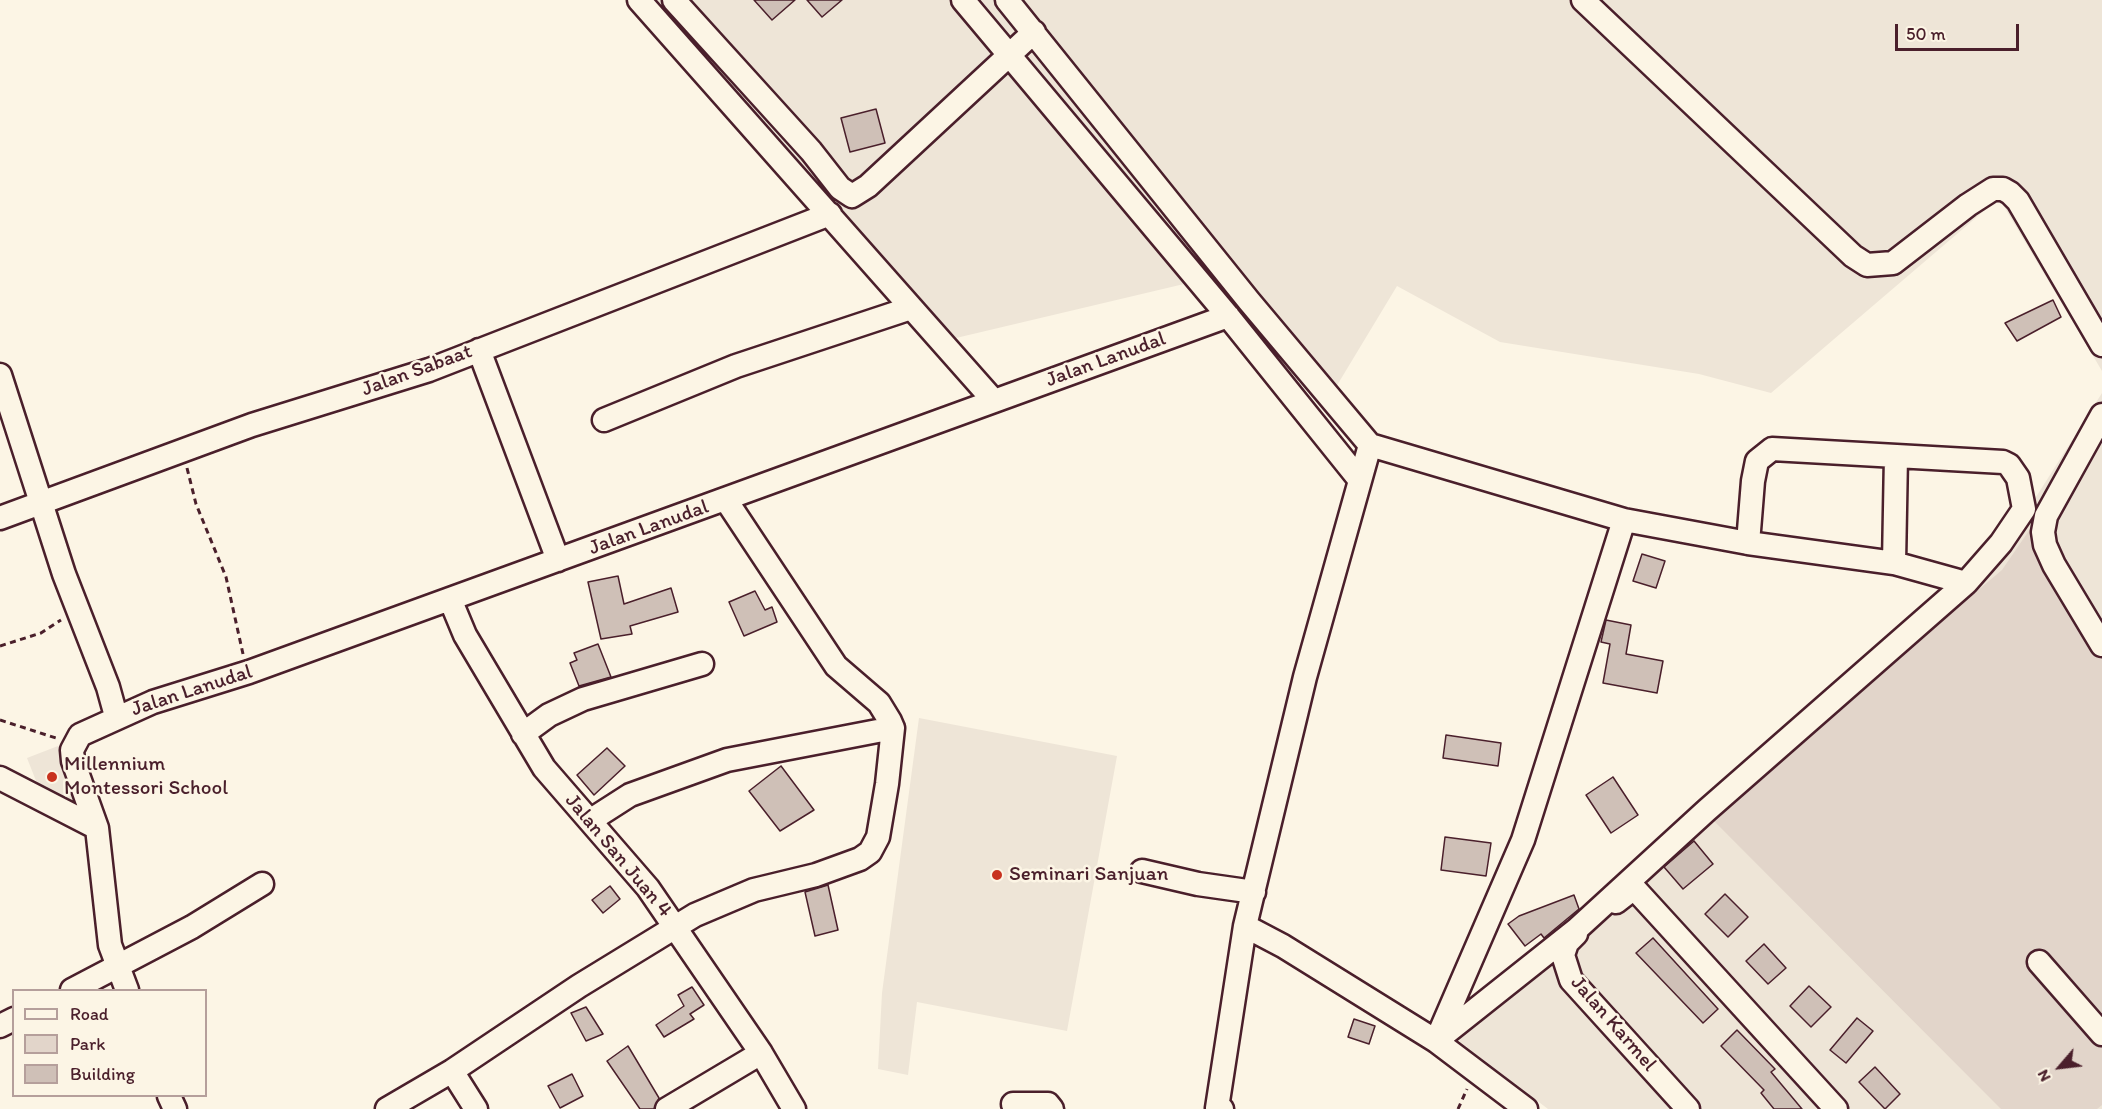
<!DOCTYPE html>
<style>
body{margin:0}
#map{position:relative;width:2102px;height:1109px;overflow:hidden;background:#fcf5e5;font-family:Itim,sans-serif}
canvas{display:block}
.legend{position:absolute;left:12px;top:989px;width:195px;height:108px;box-sizing:border-box;background:#fcf5e5;border:2px solid #b59f9b;margin:0;padding:8px 10px;list-style:none;font-size:18px;color:#4a1f2b}
.legend li{display:flex;align-items:center;gap:12px;height:30px}
.legend b{width:30px;border:2px solid #b59f9b}
.north{position:absolute;left:2030px;top:1037px;width:60px;height:60px;-webkit-text-stroke:4px #fcf5e5;paint-order:stroke;rotate:242deg;font-size:16px;font-weight:700;line-height:24px;text-align:center;color:#4a1f2b}
.north::after{content:'';display:block;margin:auto;width:21px;height:27px;background:#4a1f2b;clip-path:polygon(50% 0,100% 100%,50% 72%,0 100%)}
.scale{position:absolute;left:1895px;top:24px;width:124px;height:27px;box-sizing:border-box;border:3px solid #4a1f2b;border-top:0;padding-left:8px;font-size:18px;line-height:21px;white-space:nowrap;color:#4a1f2b;-webkit-text-stroke:4px #fcf5e5;paint-order:stroke}
</style>
<div id="map">
<canvas width="2102" height="1109"></canvas>
<ul class="legend">
<li><b style="height:8px;background:#fcf5e5"></b>Road</li>
<li><b style="height:16px;background:#e2d5ca"></b>Park</li>
<li><b style="height:16px;background:#cfc0b7"></b>Building</li>
</ul>
<div class="north">N</div>
<div class="scale">50 m</div>
</div>
<script>
const ctx = document.querySelector('canvas').getContext('2d');
ctx.lineJoin = 'round';
function fillPath(path, color) { ctx.fillStyle = color; ctx.fill(path, 'evenodd'); }
const shape = rows => new Path2D(rows.map(r => 'M' + r).join(''));
function trace(path, color, width, dash) { ctx.strokeStyle = color; ctx.lineWidth = width; ctx.lineCap = dash ? 'butt' : 'round'; ctx.setLineDash(dash || []); ctx.stroke(path); }
function drawText(font, color, halo, rows, align = 'center') {
  ctx.font = font + ' Itim,sans-serif'; ctx.lineWidth = 5; ctx.setLineDash([]); ctx.textBaseline = 'middle'; ctx.strokeStyle = halo; ctx.fillStyle = color; for (const [text, x, y, turn = 0] of rows) {
    ctx.save(); ctx.translate(x, y); ctx.rotate((+turn || 0) * Math.PI / 180); ctx.textAlign = isNaN(turn) ? turn : align; if (halo) ctx.strokeText(text, 0, 0); ctx.fillText(text, 0, 0); ctx.restore();
  }
}
fillPath(shape([
 [649,0,2102,0,2102,371,1999,198,1771,393,1699,374,1500,342,1397,286,1333,392,1221,255,1184,284,956,338],
 [2102,393,2102,1109,1548,1109,1460,1042,1457,1032,1996,560],
 [919,718,1117,756,1067,1031,917,1002,908,1075,878,1069,882,993],
 [58,746,80,808,42,796,27,758]
]), '#eee5d7');
fillPath(shape([
 [2039,516,2102,656,2102,1105,2097,1109,2001,1109,1710,817,2002,570]
]), '#e2d5ca');
const building = shape([
 [754,0,795,0,772,20,754,0],
 [807,0,842,0,822,17,807,0],
 [876,109,885,143,850,152,841,118,876,109],
 [2053,300,2061,317,2017,341,2005,323,2053,300],
 [1642,554,1665,561,1656,588,1633,581,1642,554],
 [618,576,624,604,671,588,678,612,630,626,632,634,601,639,588,582,618,576],
 [755,591,765,610,772,607,777,622,744,636,729,602,755,591],
 [1606,620,1631,625,1626,654,1663,661,1657,693,1603,683,1610,644,1601,642,1606,620],
 [598,644,611,677,579,686,570,663,577,660,574,653,598,644],
 [1446,735,1501,743,1498,766,1443,758,1446,735],
 [607,748,625,766,594,795,577,775,607,748],
 [781,766,814,810,780,831,749,791,781,766],
 [1613,777,1638,815,1611,833,1586,795,1613,777],
 [1445,837,1491,843,1486,876,1441,870,1445,837],
 [1694,841,1713,864,1683,889,1664,867,1694,841],
 [828,885,838,930,815,936,805,892,828,885],
 [610,886,620,899,603,913,592,900,610,886],
 [1725,894,1748,917,1728,937,1705,914,1725,894],
 [1574,895,1579,909,1544,938,1541,934,1525,946,1508,924,1519,916,1574,895],
 [1653,938,1718,1009,1703,1023,1636,953,1653,938],
 [1764,944,1786,968,1768,984,1746,961,1764,944],
 [1809,986,1831,1007,1811,1027,1790,1006,1809,986],
 [692,987,704,1005,690,1014,694,1019,664,1037,656,1025,684,1006,678,995,692,987],
 [586,1007,603,1034,586,1041,571,1013,586,1007],
 [1857,1018,1873,1031,1846,1063,1830,1050,1857,1018],
 [1354,1019,1375,1026,1369,1044,1348,1037,1354,1019],
 [1737,1030,1775,1069,1771,1072,1802,1109,1774,1109,1761,1093,1764,1090,1721,1046,1737,1030],
 [628,1046,659,1098,654,1109,640,1109,607,1061,628,1046],
 [1875,1067,1900,1094,1885,1109,1859,1082,1875,1067],
 [572,1074,583,1096,560,1108,548,1086,572,1074]
]);
fillPath(building, '#cfc0b7');
trace(building, '#4a1f2b', 1.5);
const minor = shape([
 [639,0,994,401],
 [674,0,811,151,840,188,852,196,868,186,1034,32],
 [963,0,1228,316,1359,479],
 [1007,0,1249,301,1370,445],
 [1583,0,1853,256,1867,265,1893,263,1968,205,1993,189,2003,189,2010,193,2018,201,2102,345],
 [479,350,558,560],
 [0,375,64,574,108,687,116,716],
 [2102,415,2046,516,2043,532,2045,545,2054,565,2102,645],
 [604,420,736,366,911,308],
 [0,518,252,425,429,370,830,214],
 [1748,543,1753,481,1757,461,1772,449,2003,462,2009,465,2018,478,2024,509,2001,543,1966,583],
 [1894,563,1896,456],
 [450,599,465,635,544,768,648,888,761,1053,794,1109],
 [523,734,549,715,583,699,702,664],
 [0,778,97,828],
 [591,820,630,795,727,760,893,728],
 [1142,871,1198,884,1254,892],
 [1616,902,1634,888,1836,1109],
 [1245,926,1283,946,1436,1041,1526,1109],
 [1576,934,1567,943,1563,955,1571,980,1688,1109],
 [2039,962,2102,1034],
 [72,990,192,927,262,884],
 [127,990,110,945,97,828,73,761,72,750,80,735,153,702,249,672,1228,316],
 [0,1026,14,1019],
 [1439,1034,1523,840,1624,520],
 [452,1071,476,1109],
 [169,1096,175,1109],
 [1013,1104,1048,1104,1052,1109],
 [387,1109,452,1071,579,986,695,915,754,890,816,875,860,859,870,852,878,837,887,784,893,728,890,721,879,703,836,666,726,500],
 [667,1109,761,1053],
 [1222,1109,1217,1108,1245,926,1305,677,1370,445,1624,520,1748,543,1894,563,1966,583,1707,810,1577,929,1436,1041]
]);
trace(minor, '#4a1f2b', 27);
trace(shape([
 [187,468,196,504,226,577,243,654],
 [0,646,41,633,61,620],
 [0,720,59,739],
 [1458,1109,1467,1089]
]), '#4a1f2b', 3, [6, 4.5]);
trace(minor, '#fcf5e5', 22);
for (const [x, y, r, color] of [
 [52,777,6,"#c8321e"],
 [997,875,6,"#c8321e"]
]) { const dot = new Path2D(); dot.arc(x, y, r, 0, 2 * Math.PI); ctx.fillStyle = color; ctx.fill(dot); trace(dot, '#fcf5e5', 2); }
drawText('21px', '#4a1f2b', '#fcf5e5', [
 ["Jalan Lanudal",1106,360,-20],
 ["Jalan Sabaat",417,371,-20],
 ["Jalan Lanudal",649,528,-20],
 ["Jalan Lanudal",192,691,-18],
 ["Jalan San Juan 4",618,856,50],
 ["Jalan Karmel",1613,1024,49]
]);
drawText('21px', '#4a1f2b', '#fcf5e5', [
 ["Millennium",64,765],
 ["Montessori School",64,789],
 ["Seminari Sanjuan",1009,875]
], 'left');
</script>
